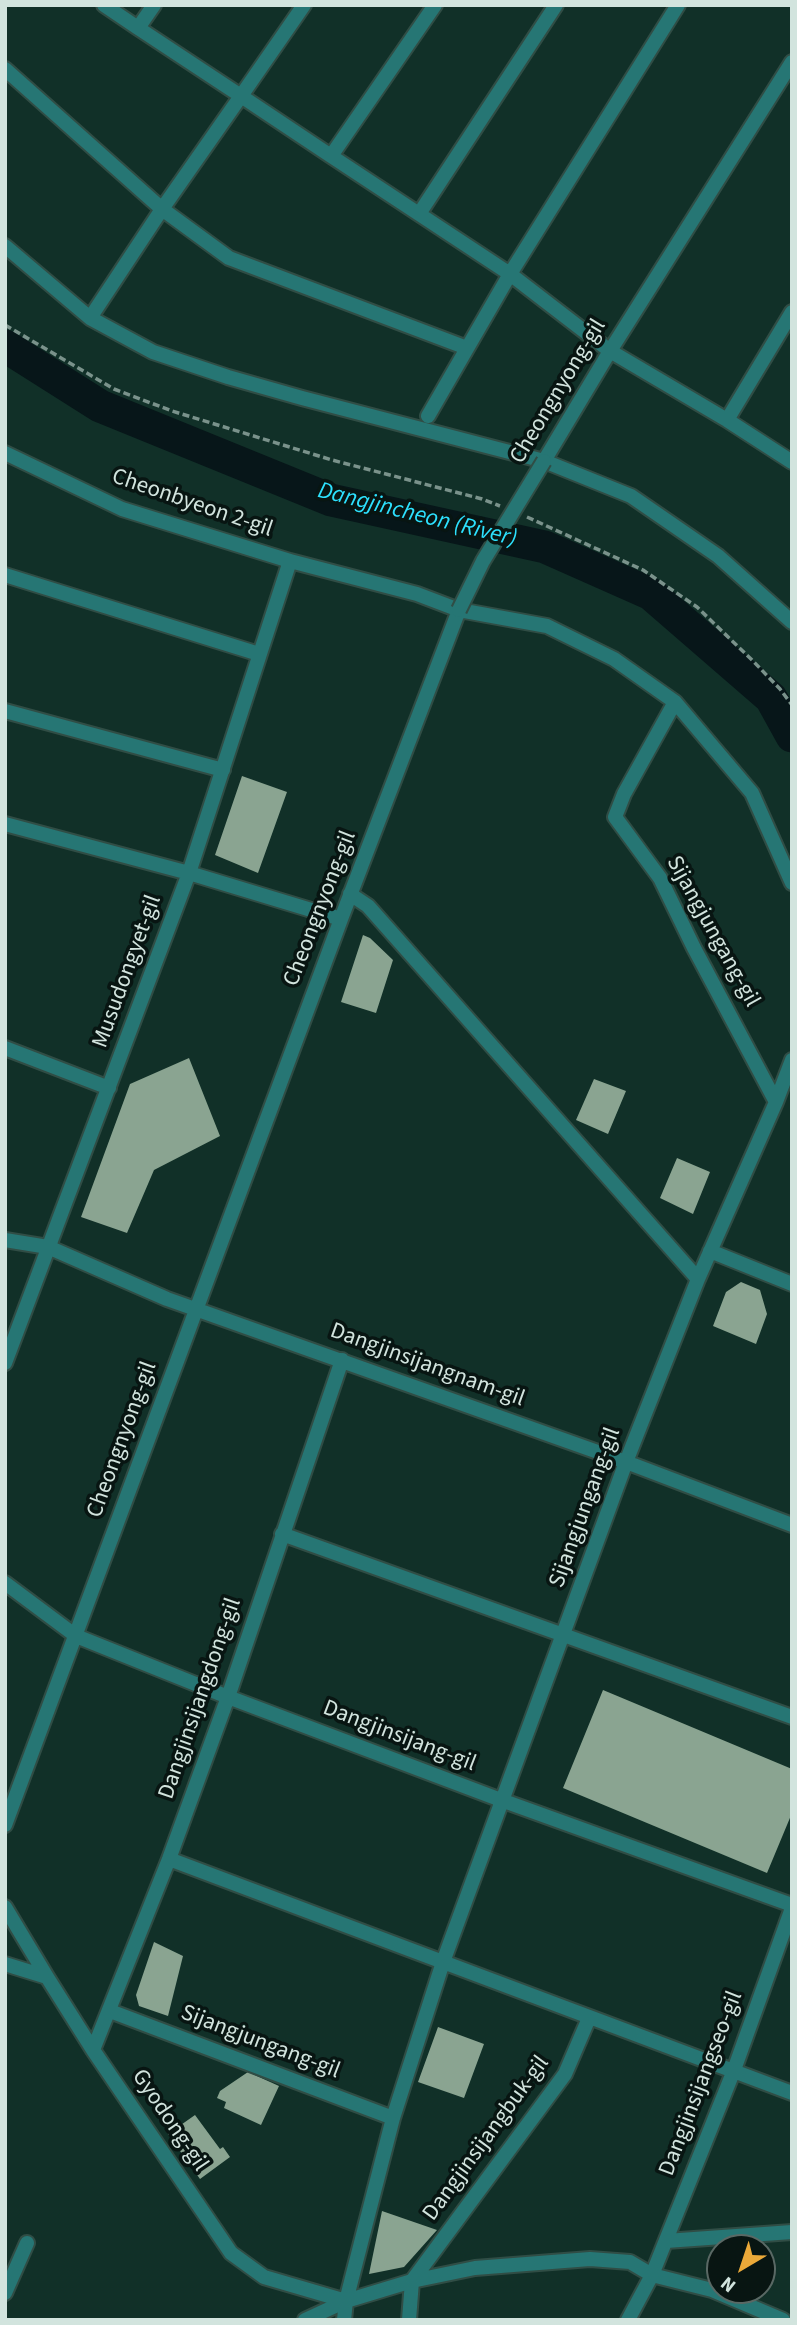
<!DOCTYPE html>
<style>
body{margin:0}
#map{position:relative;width:797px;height:2325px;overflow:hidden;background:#113028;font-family:"Source Sans 3",sans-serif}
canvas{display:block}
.frame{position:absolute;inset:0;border:7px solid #d2e4de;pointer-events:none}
.north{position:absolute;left:706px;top:2234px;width:70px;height:70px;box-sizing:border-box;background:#081512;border:2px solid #596864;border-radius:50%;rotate:219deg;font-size:19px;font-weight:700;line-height:28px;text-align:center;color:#d2e4de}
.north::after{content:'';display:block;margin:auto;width:24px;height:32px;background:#eba939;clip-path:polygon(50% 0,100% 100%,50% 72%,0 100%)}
</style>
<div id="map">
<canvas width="797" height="2325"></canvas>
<div class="frame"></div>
<div class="north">N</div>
</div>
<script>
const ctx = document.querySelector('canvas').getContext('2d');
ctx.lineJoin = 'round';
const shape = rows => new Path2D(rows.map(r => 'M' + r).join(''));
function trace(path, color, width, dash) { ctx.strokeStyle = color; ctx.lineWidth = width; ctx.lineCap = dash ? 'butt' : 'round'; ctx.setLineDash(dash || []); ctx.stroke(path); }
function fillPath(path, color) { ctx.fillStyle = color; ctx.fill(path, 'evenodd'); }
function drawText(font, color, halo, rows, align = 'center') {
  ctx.font = font + ' "Source Sans 3",sans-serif'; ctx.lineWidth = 7; ctx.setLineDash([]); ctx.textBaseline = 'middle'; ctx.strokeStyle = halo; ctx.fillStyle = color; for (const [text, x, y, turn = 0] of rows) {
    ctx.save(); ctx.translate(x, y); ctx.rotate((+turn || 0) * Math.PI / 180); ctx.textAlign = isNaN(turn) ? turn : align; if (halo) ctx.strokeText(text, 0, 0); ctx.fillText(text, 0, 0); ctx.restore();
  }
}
trace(shape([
 [5,346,100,406,331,500,545,547,651,594,771,698,792,736]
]), '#071619', 33);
fillPath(shape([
 [242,776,287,792,258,873,215,855],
 [363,935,370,938,393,960,376,1013,341,1002],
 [189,1058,220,1136,154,1170,127,1233,81,1217,130,1084],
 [594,1079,626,1091,608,1134,576,1120],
 [677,1158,710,1172,693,1214,660,1198],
 [741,1282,760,1290,767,1314,756,1344,713,1326,726,1292],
 [603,1690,792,1769,792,1813,767,1873,563,1788],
 [154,1942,183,1956,168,2016,139,2006,136,1995],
 [438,2027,484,2044,464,2098,418,2082],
 [248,2072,279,2086,261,2125,224,2108,226,2102,217,2098,220,2091],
 [195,2115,220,2149,223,2147,230,2157,200,2179,168,2134],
 [382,2211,437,2230,404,2267,369,2274]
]), '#8aa491');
const street = shape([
 [104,5,138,28,154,5],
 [138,28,241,96,304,5],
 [5,69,162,209,241,96,331,156,435,5],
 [331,156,510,274,678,5],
 [419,214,556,5],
 [5,246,90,318,153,352,228,377,302,398,544,461,631,496,718,556,792,622],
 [90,318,162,209,229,258,467,348],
 [428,416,510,274,610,351,727,420,792,462],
 [727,420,792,312],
 [5,453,122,509,290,561,417,594,459,610,547,626,614,659,675,702,752,793,792,883],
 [544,461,610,351,792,62],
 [5,575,259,654],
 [675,702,624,794,615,817,660,878,694,948,776,1102,792,1060],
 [5,711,223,770],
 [5,824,189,873,341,919],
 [350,894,368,906,698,1279,776,1102],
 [5,1048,109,1088],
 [5,1240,48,1247,167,1299,626,1462,792,1525],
 [710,1251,792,1284],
 [5,1363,189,873,290,561],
 [282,1534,792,1717],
 [5,1583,76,1636,228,1697,501,1800,792,1905],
 [5,1825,341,919,459,610],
 [169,1859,443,1962,626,1462,698,1279],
 [5,1907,47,1977,93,2050,231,2253,264,2277,346,2301],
 [5,1964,47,1977],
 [110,2011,393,2118],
 [93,2050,169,1859,228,1697,342,1360],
 [666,2241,792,2232],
 [412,2281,565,2074,589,2018],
 [5,2293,27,2243],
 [305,2320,346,2301,412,2281,475,2268,590,2259,630,2262,652,2275,628,2320],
 [344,2320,346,2301,393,2118,443,1962,792,2093],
 [409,2320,412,2281],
 [783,2320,712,2290,652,2275,734,2070,792,1908]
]);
trace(street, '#304d45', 18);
trace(shape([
 [5,325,114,389,172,411,332,460,482,499,500,506],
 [527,517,643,570,697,607,753,661,780,689,792,705]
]), '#7a928b', 3.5, [7, 3.5]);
trace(street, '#267674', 14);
const streetBridge = shape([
 [459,610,483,561,544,461]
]);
trace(streetBridge, '#304d45', 18, []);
trace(streetBridge, '#267674', 14);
drawText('23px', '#d2e4de', '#081512', [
 ["Cheongnyong-gil",559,392,-59],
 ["Cheonbyeon 2-gil",192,504,19],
 ["Cheongnyong-gil",321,909,-69],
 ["Sijangjungang-gil",712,932,61],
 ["Musudongyet-gil",128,972,-70],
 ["Dangjinsijangnam-gil",427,1366,20],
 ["Cheongnyong-gil",123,1440,-70],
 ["Sijangjungang-gil",586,1508,-70],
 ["Dangjinsijangdong-gil",201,1699,-71],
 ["Dangjinsijang-gil",399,1737,21],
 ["Sijangjungang-gil",260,2043,21],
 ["Dangjinsijangseo-gil",702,2084,-69],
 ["Gyodong-gil",169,2121,56],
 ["Dangjinsijangbuk-gil",487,2139,-54]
]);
drawText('italic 24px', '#2de1fe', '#081512', [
 ["Dangjincheon (River)",417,516,14]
]);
</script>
